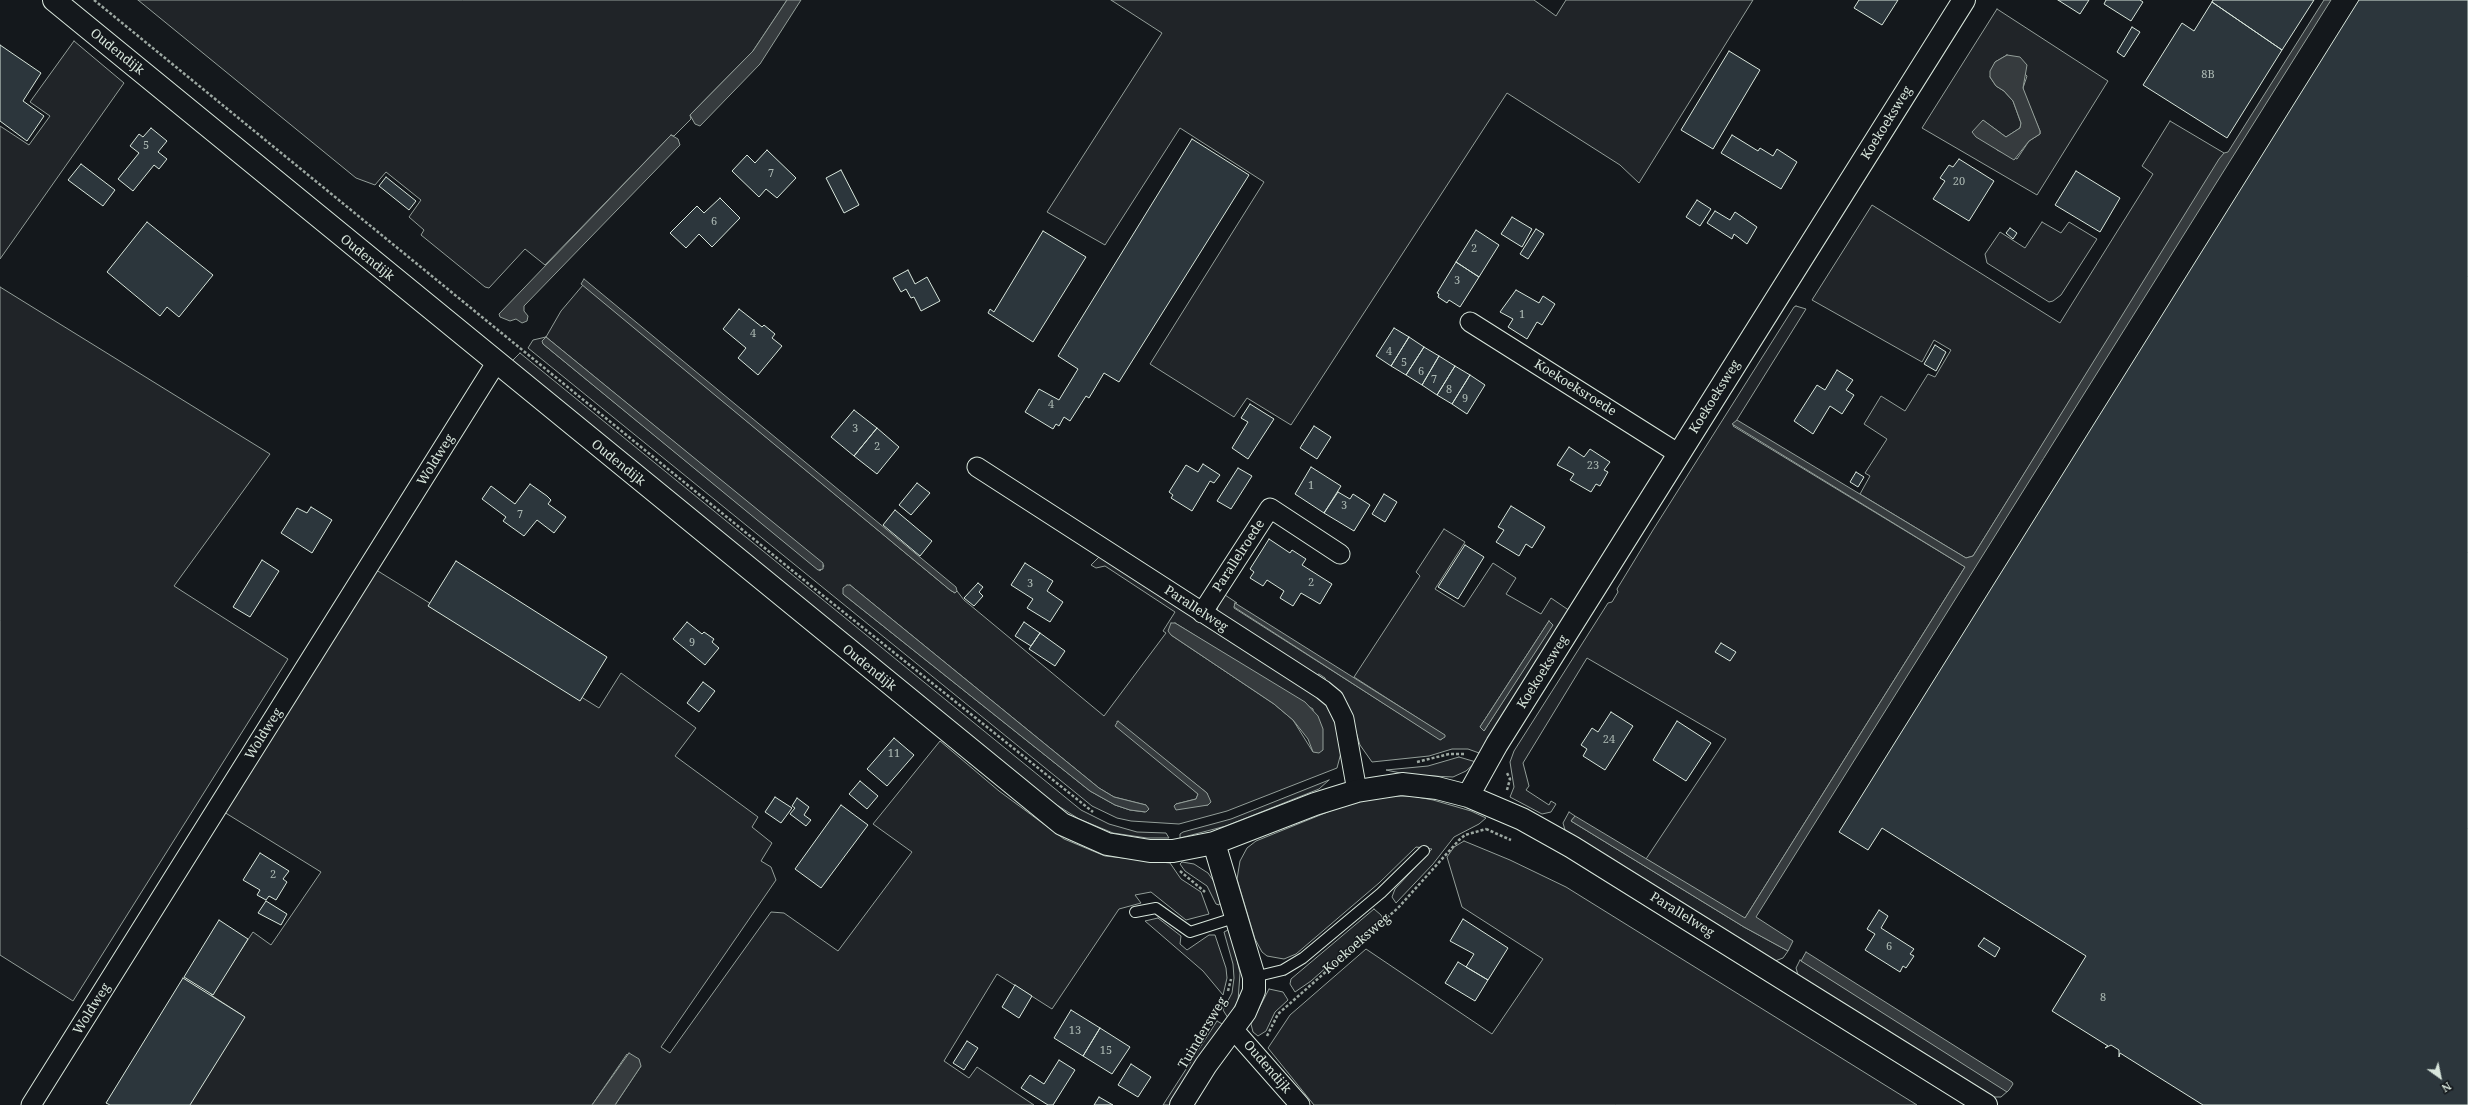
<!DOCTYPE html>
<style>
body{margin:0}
#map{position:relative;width:2468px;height:1105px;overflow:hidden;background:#14181c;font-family:"Noto Serif",serif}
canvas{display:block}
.north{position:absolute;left:2420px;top:1057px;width:40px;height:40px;-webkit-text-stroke:3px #14181c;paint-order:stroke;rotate:147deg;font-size:11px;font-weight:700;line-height:16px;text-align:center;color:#d8e6dc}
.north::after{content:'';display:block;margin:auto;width:14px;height:18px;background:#d8e6dc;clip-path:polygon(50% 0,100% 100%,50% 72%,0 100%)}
</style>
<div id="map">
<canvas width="2468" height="1105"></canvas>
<div class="north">N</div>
</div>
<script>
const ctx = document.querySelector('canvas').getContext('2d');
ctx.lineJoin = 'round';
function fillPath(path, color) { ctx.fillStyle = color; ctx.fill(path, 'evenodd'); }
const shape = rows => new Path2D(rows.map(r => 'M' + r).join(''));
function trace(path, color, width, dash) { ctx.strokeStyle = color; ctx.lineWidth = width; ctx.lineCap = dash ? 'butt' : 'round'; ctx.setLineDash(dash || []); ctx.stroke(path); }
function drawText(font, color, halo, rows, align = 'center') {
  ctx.font = font + ' "Noto Serif",serif'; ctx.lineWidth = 3; ctx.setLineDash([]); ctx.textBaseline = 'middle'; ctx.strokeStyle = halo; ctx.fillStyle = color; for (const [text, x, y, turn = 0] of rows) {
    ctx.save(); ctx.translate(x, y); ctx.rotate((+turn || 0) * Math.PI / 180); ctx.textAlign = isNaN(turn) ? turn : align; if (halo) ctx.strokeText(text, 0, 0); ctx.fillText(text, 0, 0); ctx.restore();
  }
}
const green = shape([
 [138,0,787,0,753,51,690,115,691,119,674,136,671,135,545,265,525,249,489,288,485,287,421,235,424,230,409,217,421,200,386,172,375,185,356,178,138,0],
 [1111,0,1534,0,1556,16,1566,0,1753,0,1639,183,1620,165,1507,93,1291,425,1247,398,1234,417,1150,364,1264,182,1180,128,1105,245,1047,212,1162,33,1111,0],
 [1997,9,2108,81,2037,195,1922,128,1997,9],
 [2007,55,2027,76,2023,88,2024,93,2040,131,2040,134,2029,141,2017,159,1997,150,1984,121,2006,137,2020,128,2021,123,2013,101,2004,91,1996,86,1990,77,1995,62,2007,55],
 [74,41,124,83,0,259,0,126,29,145,50,116,30,102,74,41],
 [2170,121,2224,153,1973,556,1966,558,1860,494,1870,476,1865,473,1887,439,1864,424,1881,396,1905,411,1928,374,1935,377,1951,350,1934,340,1922,362,1812,300,1872,205,2060,323,2153,174,2142,166,2170,121],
 [2042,222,2061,233,2069,222,2097,239,2061,295,2053,301,2049,302,1987,263,1985,254,2000,232,2025,248,2042,222],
 [583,285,950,590,955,593,957,591,964,600,1104,716,1166,633,1163,631,1175,612,1105,566,1096,568,1091,565,1100,556,1323,699,1336,719,1342,749,1337,768,1227,811,1179,824,1131,821,1117,818,1092,806,528,348,533,340,546,337,561,311,583,285],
 [546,337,822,563,824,566,820,571,543,344,546,337],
 [850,585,1099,788,1114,797,1146,805,1145,812,1130,810,1115,805,1090,791,843,594,850,585],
 [1175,623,1313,709,1313,752,1293,720,1274,704,1171,635,1175,623],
 [1117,722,1207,793,1208,805,1176,804,1196,799,1198,794,1117,722],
 [0,287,270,454,174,586,288,659,73,1001,0,955,0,287],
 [1796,306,1806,309,1733,426,1965,567,1745,918,1743,918,1646,859,1726,739,1587,658,1523,763,1529,786,1526,790,1549,805,1551,801,1556,804,1551,812,1542,814,1510,797,1514,787,1510,762,1514,751,1608,603,1612,602,1618,592,1617,589,1653,530,1794,307,1796,306],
 [520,353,1081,810,1109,824,1137,832,1166,833,1169,838,1147,838,1113,833,1079,819,1052,802,511,362,520,353],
 [1444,529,1465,542,1435,589,1464,607,1493,563,1516,578,1506,594,1541,614,1551,598,1570,611,1482,754,1468,749,1452,749,1429,756,1372,762,1360,745,1352,719,1326,684,1325,678,1319,674,1313,676,1217,611,1218,606,1225,595,1237,603,1235,603,1234,608,1441,740,1444,735,1354,677,1420,576,1416,572,1444,529],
 [1549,621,1552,625,1484,731,1480,727,1549,621],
 [373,568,599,708,621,673,696,728,675,756,758,817,752,827,772,843,761,861,771,867,776,880,661,1047,670,1053,771,912,784,913,838,951,912,852,873,824,940,741,999,791,1064,839,1105,856,1170,863,1181,879,1201,892,1209,914,1186,920,1151,892,1135,895,1141,903,1119,909,1052,1009,997,974,944,1061,969,1078,977,1067,1034,1105,615,1105,641,1066,627,1054,592,1105,185,1105,242,1015,211,995,253,932,271,945,321,872,224,812,373,568],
 [1459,757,1476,762,1466,771,1453,777,1410,775,1386,770,1428,766,1459,757],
 [1329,780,1319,789,1226,826,1180,838,1180,834,1183,832,1231,819,1329,780],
 [1388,796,1412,796,1433,800,1471,811,1486,818,1479,824,1454,837,1433,864,1396,903,1392,897,1395,889,1432,849,1416,847,1379,883,1296,954,1284,959,1267,956,1262,952,1255,939,1237,879,1240,861,1247,848,1256,841,1340,807,1362,800,1388,796],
 [1569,812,1575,816,1571,821,1744,927,1788,951,1783,958,1775,961,1565,830,1563,823,1569,812],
 [1464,841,1510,860,1566,887,1917,1105,1314,1105,1268,1048,1290,1015,1366,949,1492,1034,1543,959,1462,907,1447,857,1454,847,1464,841],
 [1182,862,1194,864,1208,873,1217,886,1221,901,1219,905,1216,904,1207,886,1185,871,1180,864,1182,862],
 [1374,909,1381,915,1382,918,1311,981,1295,992,1290,984,1291,979,1374,909],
 [1158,918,1181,936,1180,944,1187,950,1209,935,1215,935,1226,968,1227,978,1223,995,1203,971,1145,921,1158,918],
 [1228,930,1231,933,1240,973,1238,1001,1228,1018,1223,1010,1232,993,1234,978,1233,964,1224,932,1228,930],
 [1800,960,2007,1091,2009,1090,2001,1097,1992,1097,1798,975,1796,968,1800,960],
 [1269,989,1283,992,1288,1000,1275,1012,1266,1031,1258,1036,1253,1032,1251,1024,1269,989],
 [1217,1021,1224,1025,1170,1105,1163,1105,1217,1021]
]);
fillPath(green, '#202428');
trace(green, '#939e99', 1);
const water = shape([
 [787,0,801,0,760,64,700,126,695,124,690,115,753,51,787,0],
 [2324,0,2331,0,1756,917,1793,941,1788,951,1744,927,1571,821,1575,816,1745,918,1965,567,1732,424,1737,420,1966,558,1973,556,2219,159,2224,153,2228,152,2324,0],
 [2007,55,2020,57,2027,65,2023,88,2040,131,2040,134,2029,141,2014,160,1976,137,1972,132,1983,120,2006,137,2020,128,2021,123,2013,101,2004,91,1996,86,1990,77,1990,71,1995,62,2007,55],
 [671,135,678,139,680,145,524,306,524,311,528,316,527,321,522,323,516,319,510,321,500,317,499,314,671,135],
 [584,279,956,587,957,591,955,593,950,590,581,284,584,279],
 [546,337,823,563,823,569,818,570,543,344,542,341,546,337],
 [847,585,850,585,1099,788,1114,797,1146,805,1149,809,1146,812,1130,810,1115,805,1090,791,843,594,843,588,847,585],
 [1235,603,1445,735,1445,737,1440,740,1234,607,1235,603],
 [1549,621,1553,625,1484,731,1480,727,1549,621],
 [1171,623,1175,623,1305,702,1318,716,1323,729,1323,750,1319,753,1313,752,1308,739,1293,720,1274,704,1171,635,1168,631,1171,623],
 [1118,721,1207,793,1211,802,1208,805,1176,810,1174,806,1176,804,1196,799,1198,794,1115,726,1118,721],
 [1806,952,2012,1082,2013,1084,2009,1090,2007,1092,1801,961,1806,952],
 [629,1053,639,1059,641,1066,615,1105,592,1105,629,1053]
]);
fillPath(water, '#363b3e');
trace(water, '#939e99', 1);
const building = shape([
 [1859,0,1898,0,1882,25,1854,8,1859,0],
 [2058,0,2089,0,2080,14,2058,0],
 [2106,0,2140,0,2143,2,2131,21,2104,4,2106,0],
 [2213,0,2314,0,2282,50,2212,2,2213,0],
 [2359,0,2468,0,2468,1105,2203,1105,2120,1053,2119,1057,2119,1050,2111,1045,2105,1048,2108,1046,2052,1011,2086,956,1882,828,1868,850,1839,832,2359,0],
 [2212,2,2282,50,2227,138,2143,85,2182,23,2194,31,2212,2],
 [2132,27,2140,32,2124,57,2117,52,2132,27],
 [0,45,41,73,23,101,44,116,27,141,0,121,0,45],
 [1729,51,1760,70,1713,149,1681,130,1729,51],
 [151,128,167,141,158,152,167,159,159,169,154,165,133,191,118,179,139,153,130,146,139,134,143,137,151,128],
 [1732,135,1758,151,1760,148,1773,156,1777,149,1797,162,1781,189,1721,153,1732,135],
 [1192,139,1249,175,1119,382,1104,373,1089,398,1086,396,1070,421,1064,417,1059,426,1056,424,1053,429,1025,412,1039,389,1059,400,1078,369,1058,356,1192,139],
 [767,150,796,178,777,198,766,189,759,197,732,171,747,155,755,163,767,150],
 [1959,159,1994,181,1969,221,1933,199,1945,181,1940,178,1949,165,1953,167,1959,159],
 [81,164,115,190,103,206,68,180,81,164],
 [841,170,859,205,844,213,826,178,841,170],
 [2076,171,2120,198,2100,232,2055,205,2076,171],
 [386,177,416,201,409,210,379,186,386,177],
 [720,198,740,218,712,247,699,234,686,248,670,233,697,206,704,213,720,198],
 [1697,200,1711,209,1700,226,1686,217,1697,200],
 [1715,211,1730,220,1735,212,1757,227,1747,244,1734,234,1732,239,1707,223,1715,211],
 [1512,217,1532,229,1522,247,1501,234,1512,217],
 [147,222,213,275,179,317,167,307,160,316,107,272,147,222],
 [2010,228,2017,233,2013,239,2006,233,2010,228],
 [1536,229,1544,234,1528,259,1520,254,1536,229],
 [1476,230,1499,245,1479,277,1456,262,1476,230],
 [1043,231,1086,257,1033,342,988,313,990,309,994,312,1043,231],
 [1456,262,1479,277,1460,307,1449,300,1447,303,1438,297,1439,294,1437,293,1456,262],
 [908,270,915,284,927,277,940,301,921,311,914,297,911,298,906,289,901,292,893,278,908,270],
 [1516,290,1539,303,1543,296,1555,304,1542,325,1537,322,1527,339,1508,327,1513,319,1500,312,1516,290],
 [739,309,762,327,764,325,775,334,772,338,782,346,758,375,738,358,746,348,723,329,739,309],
 [1394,328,1409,337,1391,366,1376,356,1394,328],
 [1409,337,1424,347,1406,375,1391,366,1409,337],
 [1935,345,1946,352,1936,371,1924,364,1935,345],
 [1424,347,1439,356,1422,385,1406,375,1424,347],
 [1439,356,1455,366,1437,395,1422,385,1439,356],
 [1455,366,1470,375,1452,404,1437,395,1455,366],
 [1837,370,1853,380,1846,390,1854,395,1842,414,1830,406,1813,434,1794,421,1817,385,1825,390,1837,370],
 [1470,375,1485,385,1467,414,1452,404,1470,375],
 [1250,404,1274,419,1248,459,1232,448,1248,422,1241,418,1250,404],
 [854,410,877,428,854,456,831,437,854,410],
 [1314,426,1331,437,1317,459,1300,448,1314,426],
 [877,428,899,447,877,474,854,456,877,428],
 [1569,447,1584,457,1590,449,1610,462,1604,470,1608,472,1600,486,1596,484,1591,492,1570,480,1574,474,1557,465,1569,447],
 [1203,464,1220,475,1214,483,1210,481,1192,511,1171,498,1173,495,1169,492,1186,465,1198,472,1203,464],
 [1311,467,1341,486,1324,513,1295,494,1311,467],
 [1238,468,1252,476,1231,509,1217,501,1238,468],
 [1856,472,1864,477,1858,487,1850,482,1856,472],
 [917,483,930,493,911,515,899,505,917,483],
 [530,484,547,496,551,500,548,504,566,517,554,533,537,520,524,536,503,521,506,517,482,499,491,486,515,504,530,484],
 [1338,492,1350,499,1353,494,1370,505,1354,531,1324,513,1338,492],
 [1384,494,1397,502,1385,522,1372,514,1384,494],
 [1511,506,1545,527,1532,548,1526,544,1519,556,1496,542,1504,530,1498,527,1511,506],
 [311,507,332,520,312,553,281,533,297,508,307,513,311,507],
 [895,510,932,541,920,556,883,525,895,510],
 [1269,539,1290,553,1292,550,1306,559,1302,565,1332,584,1320,604,1301,593,1293,606,1280,598,1284,591,1267,580,1263,586,1250,578,1254,572,1250,569,1269,539],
 [1465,545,1484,557,1458,599,1438,587,1465,545],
 [262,560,279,571,250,617,233,607,262,560],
 [456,561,607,657,580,701,428,606,456,561],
 [1025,563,1053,581,1047,591,1063,602,1050,622,1027,608,1033,599,1011,585,1025,563],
 [978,583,983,587,979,592,983,596,974,606,964,598,978,583],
 [687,622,702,634,704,632,714,639,712,642,719,648,705,665,673,639,687,622],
 [1024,622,1040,633,1031,646,1015,636,1024,622],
 [1040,633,1065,651,1055,666,1029,649,1040,633],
 [1721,643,1736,652,1730,661,1715,652,1721,643],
 [703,682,715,691,699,712,687,703,703,682],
 [1611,712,1633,726,1605,770,1583,756,1587,749,1581,745,1592,728,1598,732,1611,712],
 [1677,721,1711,743,1686,781,1653,760,1677,721],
 [894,738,914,755,887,786,867,769,894,738],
 [860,781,878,796,867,809,849,794,860,781],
 [775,797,792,808,781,823,765,812,775,797],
 [797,798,809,807,804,815,811,820,806,826,790,814,795,808,792,806,797,798],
 [841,805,868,825,821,888,795,869,841,805],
 [260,853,289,871,283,879,287,882,276,900,269,896,266,900,257,895,260,890,243,880,260,853],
 [266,901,287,914,281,925,258,913,266,901],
 [1879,910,1888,916,1881,928,1914,949,1910,954,1914,956,1906,968,1903,966,1900,972,1865,950,1875,934,1867,929,1879,910],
 [1463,919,1508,948,1488,980,1466,967,1474,954,1450,941,1463,919],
 [219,920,248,939,213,995,184,977,219,920],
 [1984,938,2000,948,1995,957,1978,946,1984,938],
 [1458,962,1488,980,1475,1001,1445,983,1458,962],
 [183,978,245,1017,190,1105,110,1105,106,1103,183,978],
 [1015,985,1032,996,1019,1018,1002,1007,1015,985],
 [1071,1010,1100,1028,1083,1056,1054,1038,1071,1010],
 [1100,1028,1130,1047,1112,1074,1083,1056,1100,1028],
 [967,1041,978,1048,964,1070,953,1063,967,1041],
 [1059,1060,1075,1070,1053,1105,1048,1105,1021,1088,1030,1075,1044,1084,1059,1060],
 [1131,1064,1151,1077,1138,1097,1118,1085,1131,1064],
 [1099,1097,1113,1105,1094,1105,1099,1097]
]);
fillPath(building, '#2c363c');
trace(building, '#d8e6dc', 1);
const lane = shape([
 [1135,912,1156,908,1190,932,1237,917],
 [1254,977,1283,970,1303,958,1381,893,1424,851]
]);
const street = shape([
 [1470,322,1679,454],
 [977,467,1323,690,1334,699,1344,719,1357,791],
 [1202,613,1270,508,1340,554],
 [1233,1029,1300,1105],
 [31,1105,496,363]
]);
const secondary = shape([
 [54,0,1062,824,1107,844,1150,851,1173,851,1214,843,1315,804,1357,791,1402,784,1437,788,1468,796,1522,819,1572,847,1986,1105],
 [1468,796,1497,744,1964,0],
 [1181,1105,1206,1065,1245,1012,1254,991,1254,977,1214,843]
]);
trace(lane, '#d8e6dc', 12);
trace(street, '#d8e6dc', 21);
trace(secondary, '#d8e6dc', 24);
trace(shape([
 [94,0,821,594,1093,812],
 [1417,762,1449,754,1466,754],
 [1507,790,1510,779,1507,773],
 [1486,829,1511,840],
 [1180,871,1205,892],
 [1228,991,1231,979],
 [1267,1036,1278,1014,1398,908,1459,840,1465,835,1486,829]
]), '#9da8a2', 2.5, [3, 2]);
trace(lane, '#14181c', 10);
trace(street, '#14181c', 19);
trace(secondary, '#14181c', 22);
drawText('11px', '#adbab4', null, [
 ["8B",2208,75],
 ["5",146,146],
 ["7",771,174],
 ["20",1959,182],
 ["6",714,222],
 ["2",1474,249],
 ["3",1457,281],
 ["1",1522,315],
 ["4",753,334],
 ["4",1389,352],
 ["5",1404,363],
 ["6",1421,372],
 ["7",1434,380],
 ["8",1449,390],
 ["9",1465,399],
 ["4",1051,405],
 ["3",855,429],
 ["2",877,447],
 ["23",1593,466],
 ["1",1311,486],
 ["3",1344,506],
 ["7",520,515],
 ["2",1311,583],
 ["3",1030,584],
 ["9",692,643],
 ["24",1609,740],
 ["11",894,754],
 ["2",273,875],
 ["6",1889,947],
 ["8",2103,998],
 ["13",1075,1031],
 ["15",1106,1051]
]);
drawText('13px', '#d8e6dc', '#14181c', [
 ["Oudendijk",117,52,39],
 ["Koekoeksweg",1887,123,-58],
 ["Oudendijk",367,258,39],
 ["Koekoeksroede",1575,388,32],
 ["Koekoeksweg",1715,397,-58],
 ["Woldweg",436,460,-58],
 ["Oudendijk",618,463,39],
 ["Parallelroede",1239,556,-57],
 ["Parallelweg",1196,609,33],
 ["Oudendijk",869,668,39],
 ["Koekoeksweg",1543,672,-58],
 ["Woldweg",264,734,-58],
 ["Parallelweg",1682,915,32],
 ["Koekoeksweg",1357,944,-41],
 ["Woldweg",92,1009,-58],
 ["Tuindersweg",1203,1033,-59],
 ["Oudendijk",1267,1067,49]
]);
</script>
